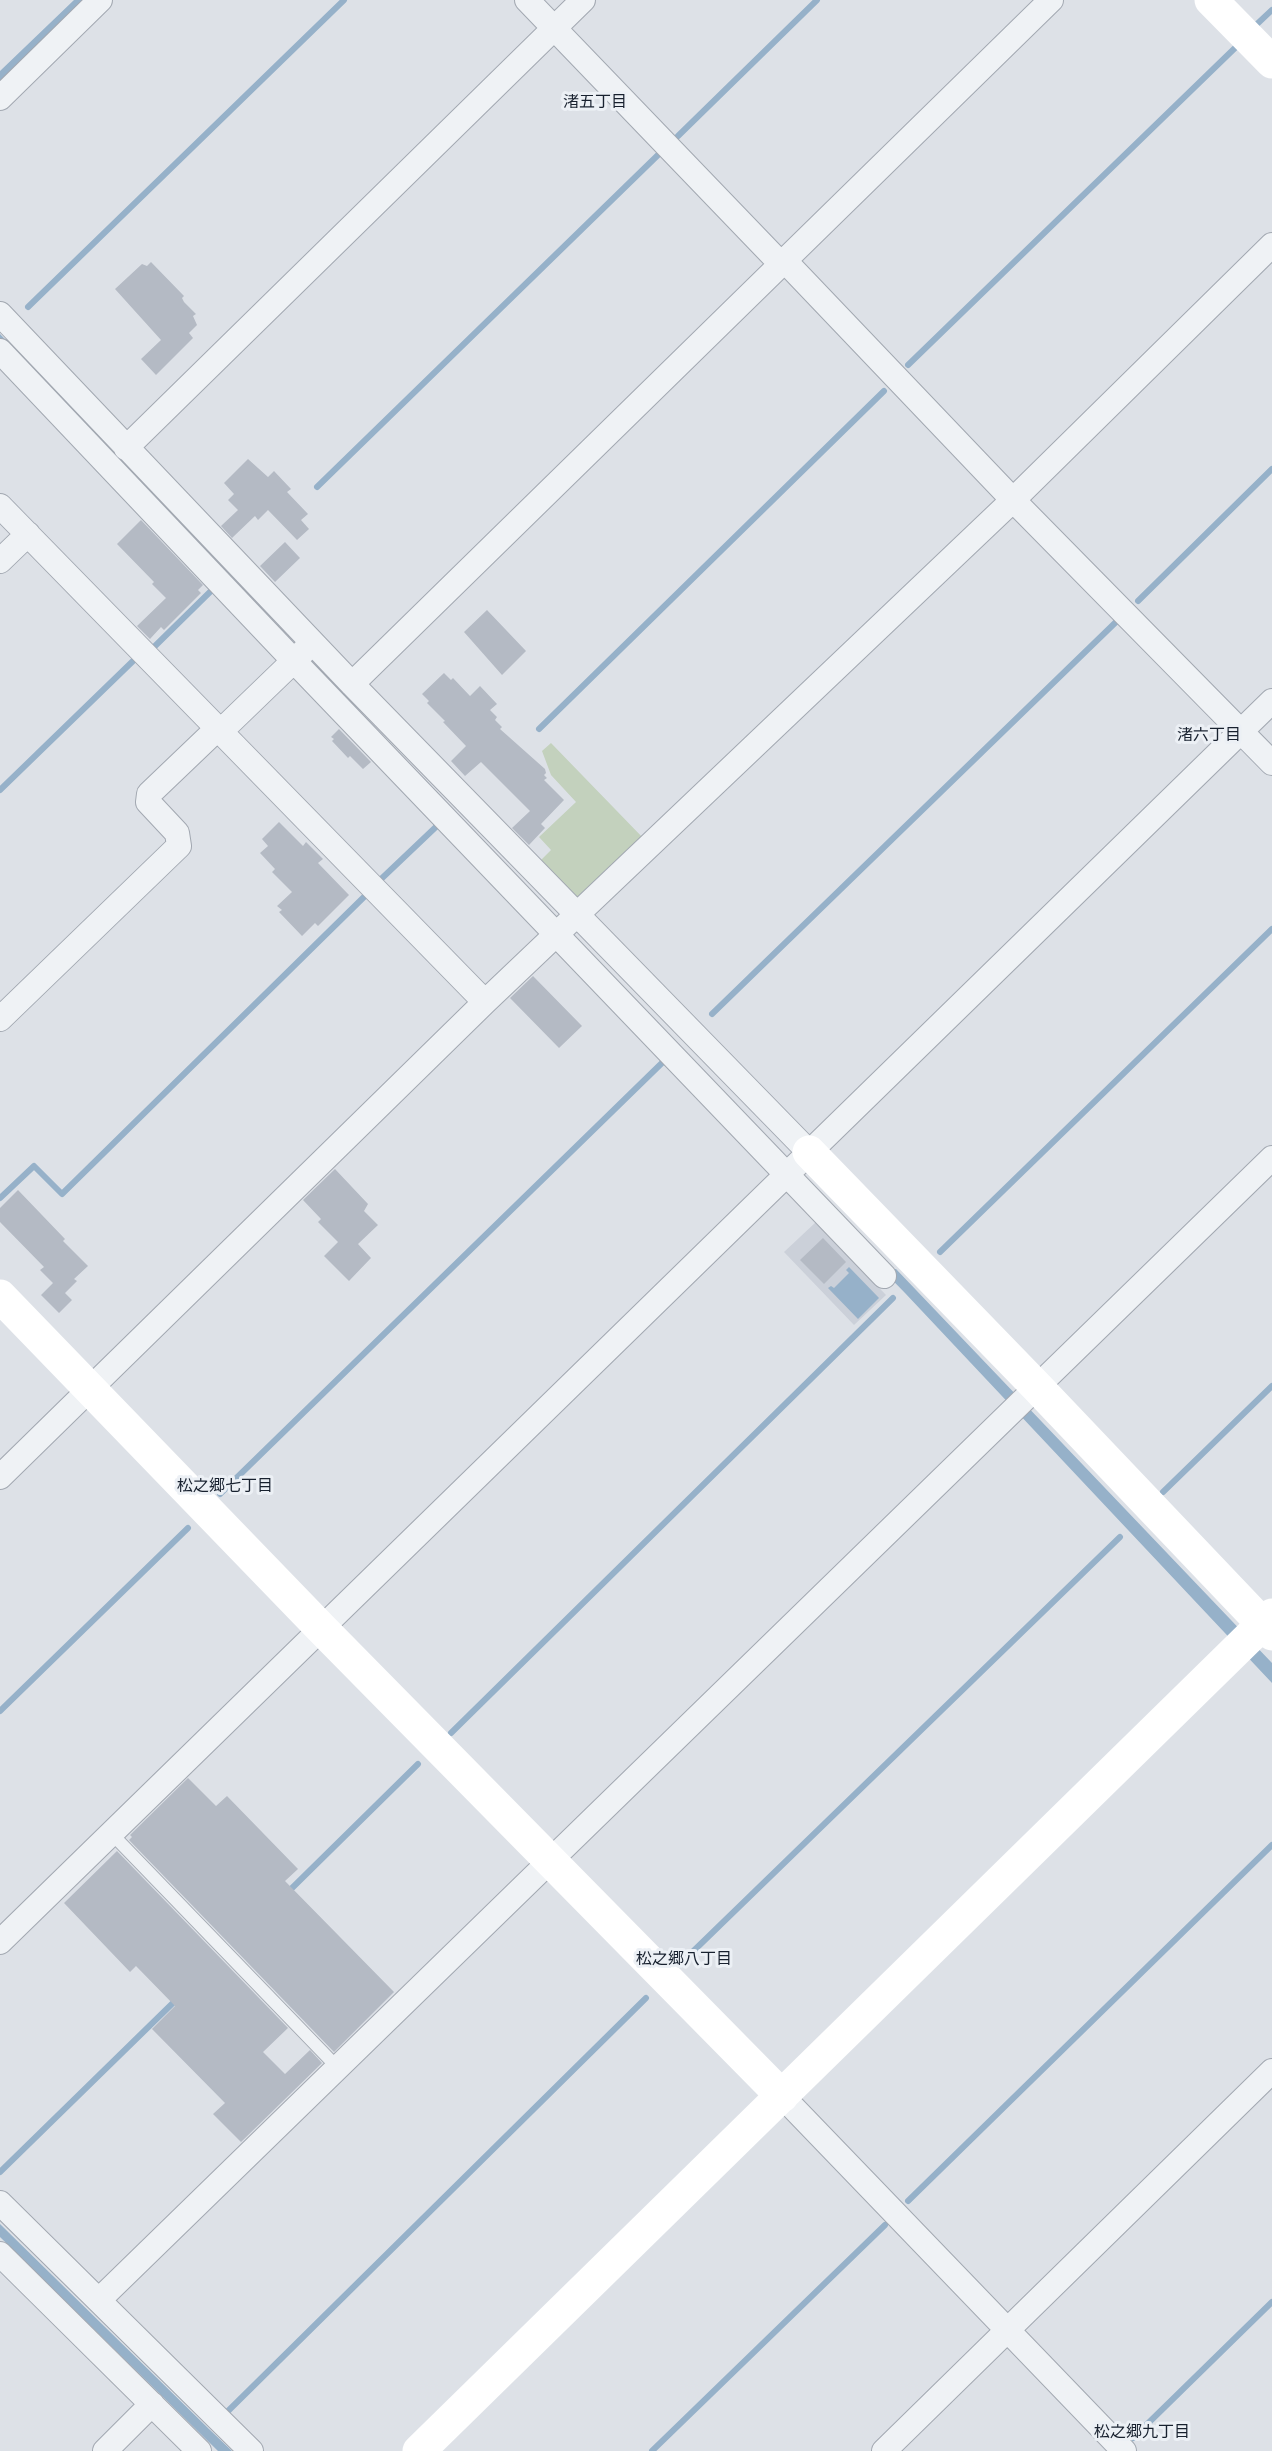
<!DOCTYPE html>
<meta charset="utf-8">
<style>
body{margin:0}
canvas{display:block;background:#dde1e7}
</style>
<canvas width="1272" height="2451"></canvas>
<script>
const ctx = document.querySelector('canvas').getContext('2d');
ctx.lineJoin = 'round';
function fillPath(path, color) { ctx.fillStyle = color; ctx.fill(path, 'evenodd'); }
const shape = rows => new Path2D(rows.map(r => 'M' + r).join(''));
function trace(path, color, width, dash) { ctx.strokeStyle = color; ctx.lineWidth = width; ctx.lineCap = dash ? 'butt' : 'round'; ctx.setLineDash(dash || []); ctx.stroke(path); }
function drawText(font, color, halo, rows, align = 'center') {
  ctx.font = font + ' "IBM Plex Sans","Noto Sans JP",sans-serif'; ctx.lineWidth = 6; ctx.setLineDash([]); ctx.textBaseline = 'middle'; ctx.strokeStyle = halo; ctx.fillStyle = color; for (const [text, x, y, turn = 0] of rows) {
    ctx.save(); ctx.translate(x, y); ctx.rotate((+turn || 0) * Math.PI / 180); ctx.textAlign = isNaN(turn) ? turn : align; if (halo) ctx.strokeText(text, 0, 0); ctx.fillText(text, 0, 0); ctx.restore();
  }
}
fillPath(shape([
 [816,1222,886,1295,854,1325,784,1252]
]), '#cbd0d9');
fillPath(shape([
 [551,743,646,841,577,900,540,861,551,850,539,837,576,802,551,775,542,751]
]), '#c3d1bd');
fillPath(shape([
 [74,0,85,0,0,84,0,71],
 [0,334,801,1176,891,1269,896,1269,1272,1663,1272,1683,905,1293,778,1163,0,345],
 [849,1267,879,1298,858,1319,828,1288,831,1286,834,1288,849,1273,846,1270],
 [0,2224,209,2429,232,2451,218,2451,0,2237]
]), '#96b1c9');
trace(shape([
 [1256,25,1272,10],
 [678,136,817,0],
 [28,307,344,0],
 [908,365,1236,47],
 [317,487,658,155],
 [1138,601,1272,469],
 [153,648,213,589],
 [539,729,884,391],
 [0,790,133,661],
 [379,881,439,824],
 [712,1014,1117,621],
 [0,1198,34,1166,62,1194,366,895],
 [940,1252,1272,929],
 [1163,1492,1272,1386],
 [220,1494,665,1060],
 [0,1711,188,1528],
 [451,1733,893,1298],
 [288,1892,418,1764],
 [679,1965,1120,1537],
 [0,2172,177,1999],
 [908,2201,1272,1845],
 [225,2414,646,1998],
 [1133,2438,1272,2302],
 [652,2451,885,2225]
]), '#96b1c9', 6);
fillPath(shape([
 [151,262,184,296,182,298,184,302,196,314,193,316,197,325,189,333,193,338,156,375,141,359,161,340,115,289,142,264,147,266],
 [248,459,268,477,274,471,291,489,287,492,308,514,301,520,309,529,297,540,268,510,258,520,255,516,232,538,221,526,238,510,228,500,234,494,224,483],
 [141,520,203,585,198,590,201,593,164,630,161,627,150,639,137,626,166,598,152,584,154,582,117,544],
 [285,542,300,558,275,582,260,566],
 [487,610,526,651,502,675,464,632],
 [444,673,451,680,453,678,470,696,480,686,497,704,490,710,497,717,495,720,502,727,500,729,545,769,546,773,544,775,547,778,544,780,564,800,541,824,545,828,529,845,512,828,530,811,481,762,465,776,451,761,466,746,443,722,445,721,427,703,429,701,422,694],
 [339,729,371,762,363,769,350,756,348,758,332,741,334,739,331,737],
 [279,822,303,846,306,842,323,859,318,863,349,895,318,926,315,923,302,936,279,912,282,910,277,906,292,892,272,872,275,869,260,853,268,846,262,839],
 [533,976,582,1026,559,1048,510,998],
 [335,1169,368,1204,364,1211,378,1225,358,1244,371,1258,349,1281,324,1256,338,1242,318,1222,321,1219,303,1200],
 [18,1190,65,1239,63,1241,88,1266,74,1279,77,1281,65,1293,72,1300,59,1313,41,1295,53,1283,40,1270,44,1267,0,1222,0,1208],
 [823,1238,846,1262,824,1284,800,1260],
 [188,1778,216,1806,227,1796,298,1869,285,1881,394,1992,334,2052,129,1840,132,1837,130,1835],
 [117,1851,288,2028,263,2052,285,2074,310,2050,322,2063,241,2142,213,2114,225,2103,152,2029,175,2006,136,1966,130,1972,64,1903]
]), '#b4bac4');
const lane = shape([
 [111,1833,338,2068]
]);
const street = shape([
 [527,0,781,264],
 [0,98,100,0],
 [785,261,1013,500,1272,763],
 [0,314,352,684,809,1152],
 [0,351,294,661,884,1276],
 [126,448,583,0],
 [0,506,485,1002],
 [0,561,28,534],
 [352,684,1051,0],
 [220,732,305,650],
 [0,1019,179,846,177,833,148,802,149,794,217,729],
 [0,1477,485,1002,1013,500,1272,245],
 [0,1942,1272,701],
 [782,2096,1124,2451],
 [0,2203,251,2451],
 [0,2254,199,2451],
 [100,2299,1272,1158],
 [105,2451,152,2404],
 [884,2451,1272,2071]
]);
trace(lane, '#a2a8b1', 14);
trace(street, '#a2a8b1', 26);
trace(lane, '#eff2f5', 12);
trace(street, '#eff2f5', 24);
trace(shape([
 [1211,0,1272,62],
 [809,1152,1037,1387,1272,1634],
 [0,1296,321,1628,782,2096],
 [419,2451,1272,1615]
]), '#fff', 33);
drawText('16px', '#18212f', '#ecf0f5', [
 ["渚五丁目",595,102],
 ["渚六丁目",1209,735],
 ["松之郷七丁目",225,1486],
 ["松之郷八丁目",684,1959],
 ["松之郷九丁目",1142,2432]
]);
</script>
